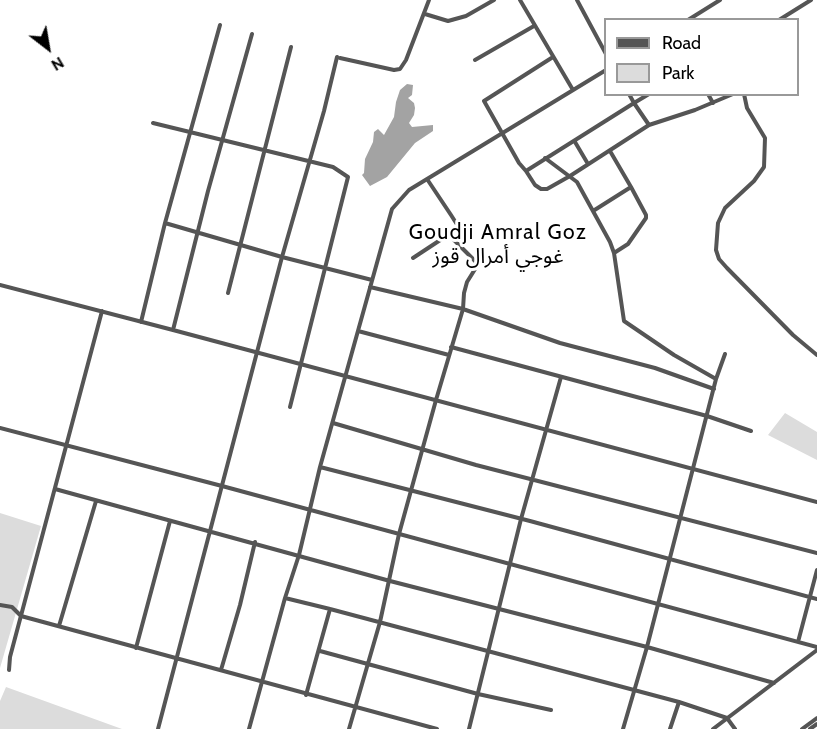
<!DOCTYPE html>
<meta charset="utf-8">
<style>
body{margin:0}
#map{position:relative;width:817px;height:729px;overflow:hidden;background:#fff;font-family:Cabin,sans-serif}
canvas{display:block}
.legend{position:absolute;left:604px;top:18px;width:195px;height:78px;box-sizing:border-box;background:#fff;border:2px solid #999;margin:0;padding:8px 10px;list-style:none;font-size:18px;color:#000}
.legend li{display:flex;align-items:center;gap:12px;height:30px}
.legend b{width:30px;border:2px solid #999}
.north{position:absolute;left:18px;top:18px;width:60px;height:60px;-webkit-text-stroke:4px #fff;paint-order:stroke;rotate:149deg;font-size:16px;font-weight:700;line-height:24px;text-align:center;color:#000}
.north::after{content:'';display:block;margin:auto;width:21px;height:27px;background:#000;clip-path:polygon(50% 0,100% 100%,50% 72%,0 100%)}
</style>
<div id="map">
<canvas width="817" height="729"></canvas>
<ul class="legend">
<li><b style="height:8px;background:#555"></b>Road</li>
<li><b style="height:16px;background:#dcdcdc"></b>Park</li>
</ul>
<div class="north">N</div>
</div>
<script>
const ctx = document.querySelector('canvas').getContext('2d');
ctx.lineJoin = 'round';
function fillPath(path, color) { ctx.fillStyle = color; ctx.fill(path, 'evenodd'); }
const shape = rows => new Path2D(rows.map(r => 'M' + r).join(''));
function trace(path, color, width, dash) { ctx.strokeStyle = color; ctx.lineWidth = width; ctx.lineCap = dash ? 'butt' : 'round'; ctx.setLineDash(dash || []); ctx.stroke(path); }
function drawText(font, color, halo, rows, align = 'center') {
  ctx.font = font + ' Cabin,"Noto Sans Arabic",sans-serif'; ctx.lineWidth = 6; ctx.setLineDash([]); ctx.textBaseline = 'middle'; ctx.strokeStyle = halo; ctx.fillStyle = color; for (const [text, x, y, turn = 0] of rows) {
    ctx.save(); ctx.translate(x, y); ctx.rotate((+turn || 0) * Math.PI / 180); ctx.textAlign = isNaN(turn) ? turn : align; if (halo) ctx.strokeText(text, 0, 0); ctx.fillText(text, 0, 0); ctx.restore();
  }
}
fillPath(shape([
 [785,413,817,432,817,460,768,435],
 [0,513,41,526,0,668],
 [6,687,122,729,0,729,0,701]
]), '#dcdcdc');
fillPath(shape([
 [407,84,413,85,412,95,408,98,414,103,415,108,414,115,409,123,412,127,433,125,433,131,415,143,387,177,370,186,362,175,364,173,365,159,373,142,374,132,378,129,384,135,394,117,396,102,400,90]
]), '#a3a3a3');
trace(shape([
 [520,0,573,90],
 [577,0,606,54],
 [425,14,448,21,466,16,494,0],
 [688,20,720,0],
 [779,20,811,0],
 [553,57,484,101,519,163,526,171,634,103,649,125],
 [340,58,394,70,400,69,406,60,429,0],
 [475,60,534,26],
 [629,94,634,103,649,94],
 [708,94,713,103],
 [744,94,747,108,765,138,764,167,754,181,725,208,718,223,716,250,719,259,727,268,793,335,817,355],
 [153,123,333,167,348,177,290,407],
 [575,142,588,164],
 [545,158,577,182,610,242,614,253,624,321,674,355,716,379],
 [526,171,535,185,541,189,547,189,570,176,649,125,695,110,733,94],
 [593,211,631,187,610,151],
 [165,223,282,257,372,280],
 [614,253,628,244,646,218,646,215,631,187],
 [413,258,457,229,458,226,451,215,427,179],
 [0,285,173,330,817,502],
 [370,287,463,309,560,343,655,368,714,389],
 [228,293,291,47],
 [141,322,165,223,220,25],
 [173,330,208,191,252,34],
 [358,331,449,355],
 [451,347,707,416,751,431],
 [333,423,476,465,817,553],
 [0,428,222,486,817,647],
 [320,467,530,521,817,599],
 [55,489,390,581,647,647,774,683],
 [285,598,330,609,679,702,727,718,735,729],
 [0,605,12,607,21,616,437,729],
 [59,626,96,501],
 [798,642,817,570],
 [136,648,170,521],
 [320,651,478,694,551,710],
 [9,670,10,657,102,311],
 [221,670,240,605,255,542],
 [306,695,330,609],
 [158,729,282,257,324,111,337,57],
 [249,729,285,598,299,555,320,467,392,209,409,190,606,70],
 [349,729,380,622,399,534,436,400,463,309,464,293,467,282,477,266,476,262,449,235],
 [469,729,521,519,561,377],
 [623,729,647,647,716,379,725,354],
 [670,729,679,702],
 [713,729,817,650],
 [802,729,817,718],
 [810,729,817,724]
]), '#555', 4);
ctx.letterSpacing = '1.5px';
drawText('21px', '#000', '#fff', [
 ["Goudji Amral Goz",498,233],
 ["غوجي أمرال قوز",498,257]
]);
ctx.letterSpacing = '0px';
</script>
